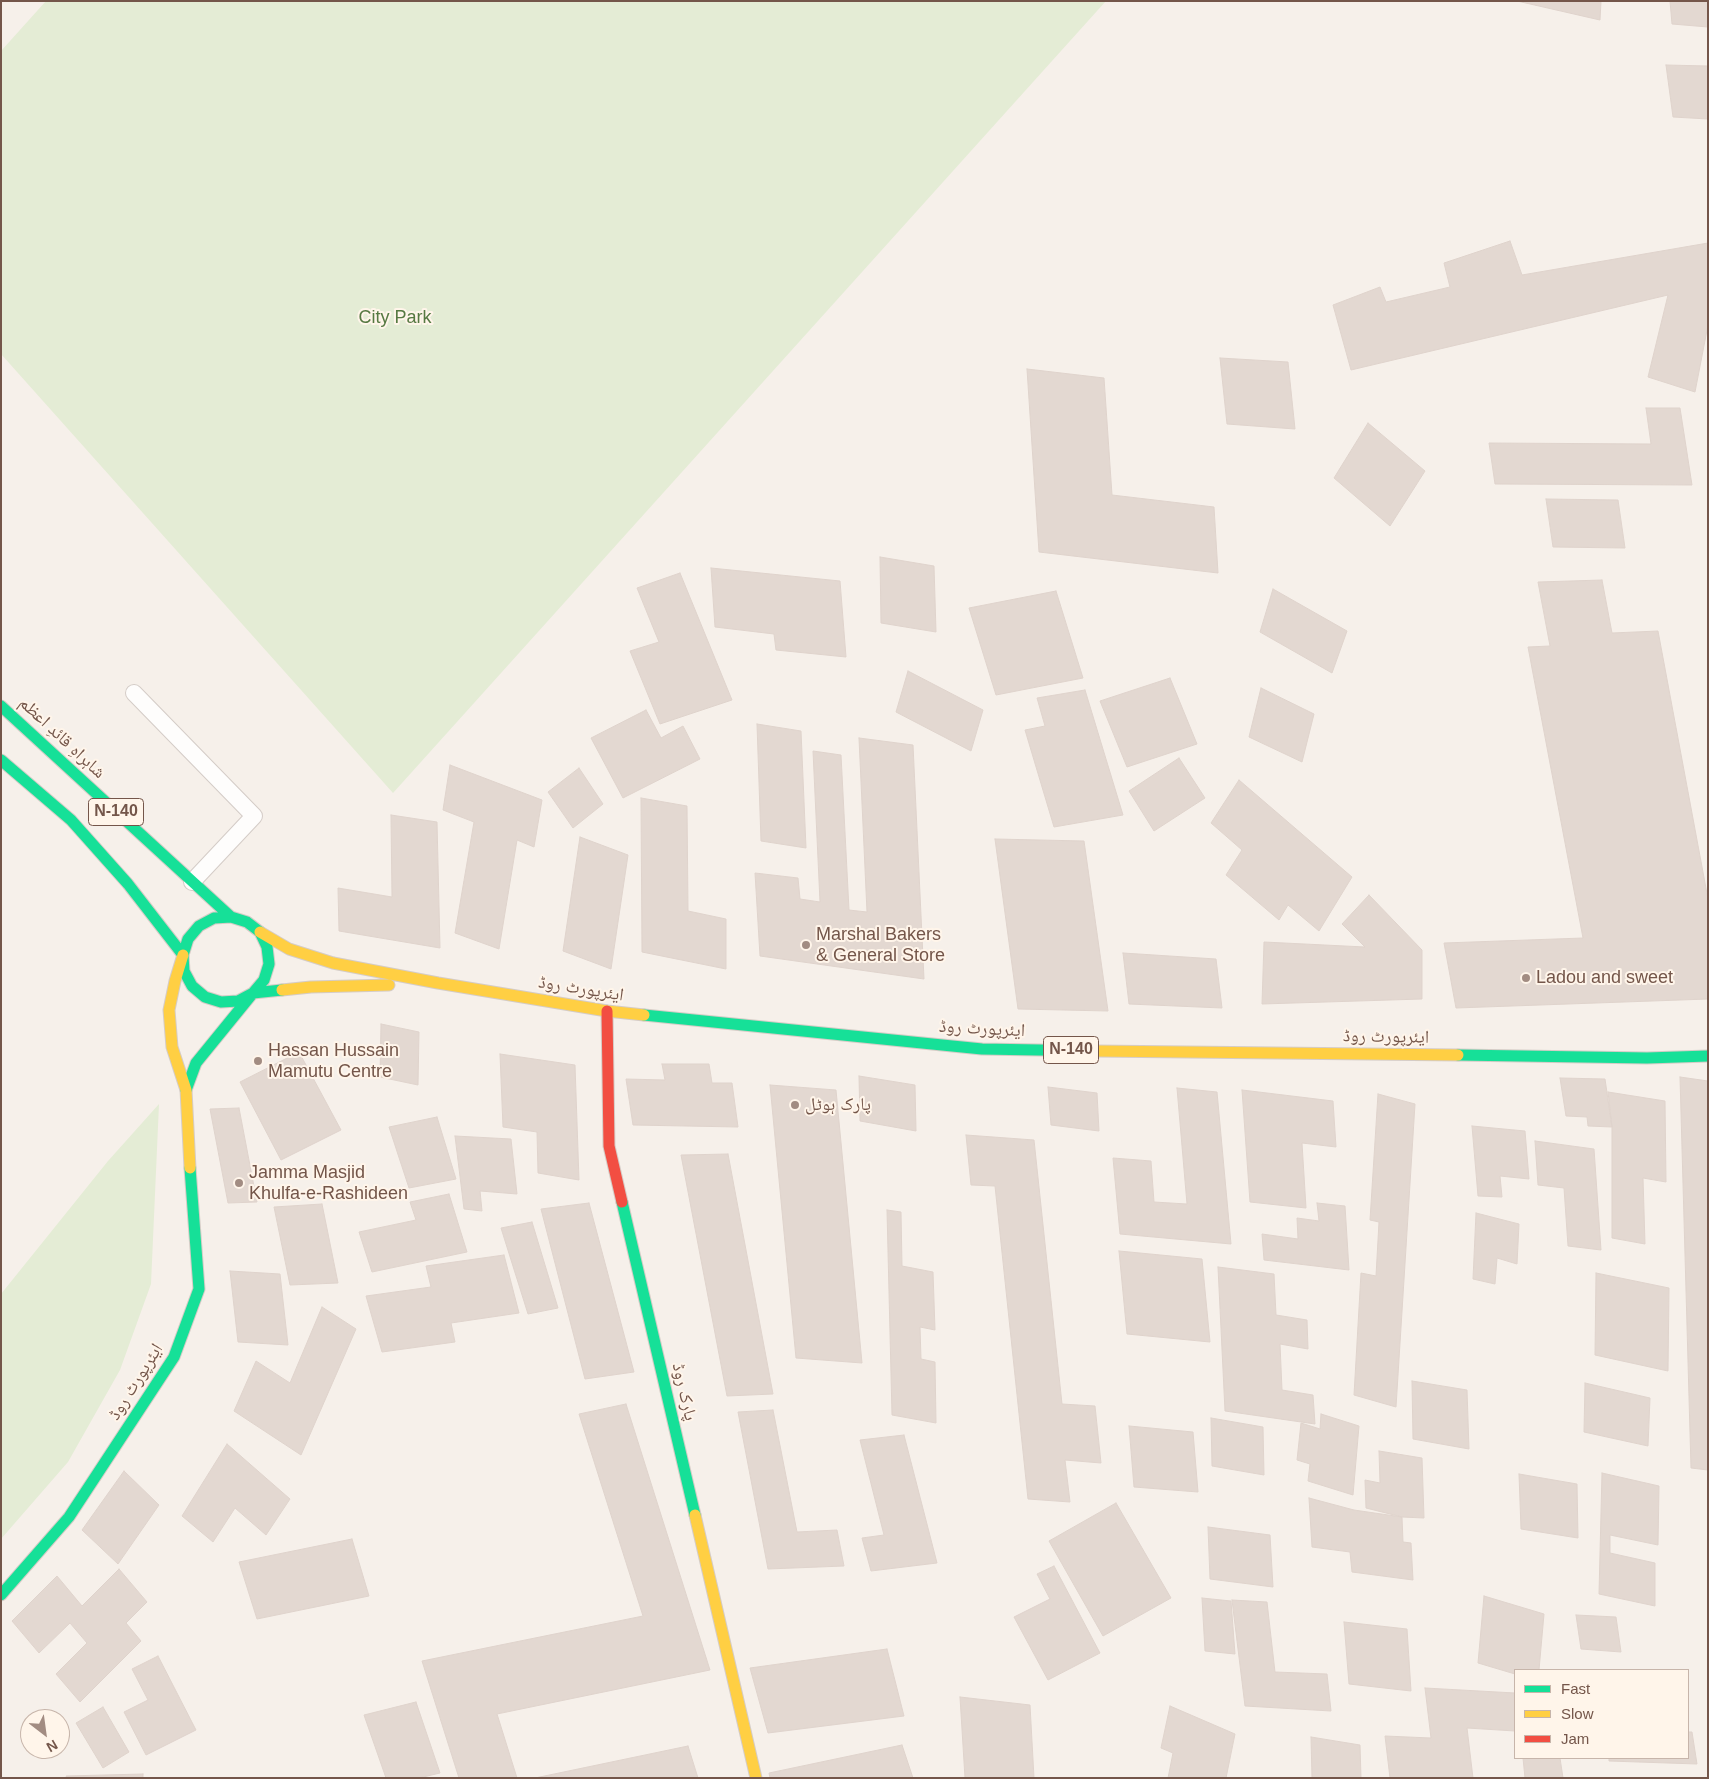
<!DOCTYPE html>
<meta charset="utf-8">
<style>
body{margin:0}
#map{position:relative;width:1709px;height:1779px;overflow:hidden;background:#f6f0ea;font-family:Helvetica,sans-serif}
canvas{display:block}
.frame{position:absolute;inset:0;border:2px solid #74564a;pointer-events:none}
.legend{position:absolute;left:1514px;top:1669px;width:175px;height:90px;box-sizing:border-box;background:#fff5ea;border:1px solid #c7b5aa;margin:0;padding:6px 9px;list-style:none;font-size:15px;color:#74564a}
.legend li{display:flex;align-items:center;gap:10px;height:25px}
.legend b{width:25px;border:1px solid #c7b5aa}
.north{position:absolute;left:20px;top:1709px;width:50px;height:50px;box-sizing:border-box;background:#fff5ea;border:1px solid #c7b5aa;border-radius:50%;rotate:150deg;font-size:14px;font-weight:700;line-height:20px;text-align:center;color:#74564a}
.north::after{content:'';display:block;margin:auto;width:18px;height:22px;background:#a28c82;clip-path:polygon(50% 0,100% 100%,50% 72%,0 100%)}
</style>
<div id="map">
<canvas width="1709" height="1779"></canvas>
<div class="frame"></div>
<ul class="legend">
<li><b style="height:6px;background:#16e098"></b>Fast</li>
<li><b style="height:6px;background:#ffcf43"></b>Slow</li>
<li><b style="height:6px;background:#f24e42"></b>Jam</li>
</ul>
<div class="north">N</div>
</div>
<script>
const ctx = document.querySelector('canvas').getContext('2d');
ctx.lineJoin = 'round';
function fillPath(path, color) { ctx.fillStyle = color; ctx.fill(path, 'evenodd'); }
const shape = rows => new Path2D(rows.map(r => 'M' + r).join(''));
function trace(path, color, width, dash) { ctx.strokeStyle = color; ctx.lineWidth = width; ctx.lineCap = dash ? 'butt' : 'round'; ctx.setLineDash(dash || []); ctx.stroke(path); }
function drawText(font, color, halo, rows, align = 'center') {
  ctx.font = font + ' Helvetica,"Noto Naskh Arabic",sans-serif'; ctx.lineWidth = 4; ctx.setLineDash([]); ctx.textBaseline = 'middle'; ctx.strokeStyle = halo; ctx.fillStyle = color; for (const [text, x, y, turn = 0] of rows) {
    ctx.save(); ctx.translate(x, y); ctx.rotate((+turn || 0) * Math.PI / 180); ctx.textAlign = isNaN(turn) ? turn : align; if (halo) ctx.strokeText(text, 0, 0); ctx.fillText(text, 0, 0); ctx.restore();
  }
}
fillPath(shape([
 [46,1,1106,1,393,793,1,354,1,51],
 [159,1104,151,1284,120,1370,68,1462,1,1539,1,1294,108,1161]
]), '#e4ecd5');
const building = shape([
 [1517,1,1601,1,1600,20,1517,1],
 [1670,1,1708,1,1708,27,1672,24,1670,1],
 [1666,65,1708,66,1708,119,1673,117,1666,65],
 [1510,241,1522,275,1708,243,1708,325,1695,392,1648,377,1668,295,1351,370,1333,305,1380,287,1386,302,1450,287,1444,263,1510,241],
 [1220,358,1288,362,1295,429,1227,424,1220,358],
 [1027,369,1104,378,1112,495,1214,507,1218,573,1039,552,1027,369],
 [1646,408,1680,408,1692,485,1495,484,1489,443,1651,444,1646,408],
 [1368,423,1425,471,1390,526,1334,478,1368,423],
 [1546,499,1618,500,1625,548,1553,547,1546,499],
 [880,557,934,566,936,632,881,623,880,557],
 [711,568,840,581,846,657,776,650,774,634,715,627,711,568],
 [680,573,732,700,660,724,630,651,659,642,637,588,680,573],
 [1602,580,1612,633,1658,631,1708,899,1708,999,1456,1008,1444,943,1583,938,1528,647,1550,646,1538,582,1602,580],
 [1273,589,1347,631,1332,673,1260,632,1273,589],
 [1056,591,1083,678,996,695,969,608,1056,591],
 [908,671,983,710,971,751,896,712,908,671],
 [1170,678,1197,744,1127,767,1100,701,1170,678],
 [1261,688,1314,714,1302,762,1249,737,1261,688],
 [1085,690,1123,815,1054,827,1025,730,1045,726,1037,698,1085,690],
 [646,710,661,738,683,726,700,759,623,798,591,738,646,710],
 [757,724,801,731,806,848,761,841,757,724],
 [859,738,913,745,924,979,760,956,755,873,798,878,800,899,820,902,813,751,841,755,849,910,867,912,859,738],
 [1179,758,1205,798,1154,831,1129,791,1179,758],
 [450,765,542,800,534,847,517,840,499,949,455,933,474,822,443,810,450,765],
 [579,768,603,804,573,828,548,792,579,768],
 [1239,780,1352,877,1319,931,1288,905,1279,920,1226,875,1242,850,1211,823,1239,780],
 [641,798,687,806,688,911,726,919,726,969,642,952,641,798],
 [391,815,437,822,440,948,339,931,338,888,392,897,391,815],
 [580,837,628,855,611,969,563,951,580,837],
 [995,839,1084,841,1108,1011,1018,1009,995,839],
 [1369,895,1422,950,1422,999,1262,1004,1264,942,1365,947,1342,924,1369,895],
 [1123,953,1216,959,1222,1008,1129,1004,1123,953],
 [381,1024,419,1032,418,1085,380,1077,381,1024],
 [299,1052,341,1130,281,1160,240,1082,299,1052],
 [500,1054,575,1065,579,1180,538,1173,537,1132,503,1127,500,1054],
 [662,1064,709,1064,712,1083,732,1083,738,1127,633,1125,626,1079,665,1080,662,1064],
 [859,1076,915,1085,916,1131,860,1121,859,1076],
 [1680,1077,1708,1081,1708,1470,1691,1468,1680,1077],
 [1560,1078,1605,1079,1612,1127,1588,1126,1587,1117,1566,1116,1560,1078],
 [770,1085,836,1090,862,1363,796,1358,770,1085],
 [1048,1087,1097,1093,1099,1131,1051,1125,1048,1087],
 [1177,1088,1217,1092,1231,1244,1120,1234,1113,1158,1151,1161,1154,1202,1187,1204,1177,1088],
 [1242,1090,1333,1101,1336,1147,1302,1143,1306,1208,1250,1202,1242,1090],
 [1608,1092,1665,1101,1666,1182,1643,1178,1645,1244,1612,1238,1612,1127,1608,1092],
 [1378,1094,1415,1104,1396,1407,1354,1395,1361,1273,1376,1276,1379,1222,1370,1220,1378,1094],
 [239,1108,257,1202,228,1203,210,1109,239,1108],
 [437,1117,456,1179,409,1188,389,1127,437,1117],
 [1472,1126,1525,1131,1529,1179,1500,1176,1502,1197,1478,1196,1472,1126],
 [966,1135,1034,1140,1062,1404,1095,1406,1101,1463,1065,1460,1070,1502,1028,1499,995,1186,971,1185,966,1135],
 [455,1136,511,1139,517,1194,480,1191,482,1211,464,1209,455,1136],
 [1535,1141,1594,1149,1601,1250,1568,1246,1564,1188,1538,1185,1535,1141],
 [728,1154,773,1394,727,1396,681,1155,728,1154],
 [449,1194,467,1252,372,1272,359,1232,416,1220,410,1202,449,1194],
 [589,1203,634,1372,585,1379,541,1209,589,1203],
 [1317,1203,1345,1206,1349,1270,1264,1260,1262,1234,1298,1239,1297,1218,1319,1221,1317,1203],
 [322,1204,338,1283,290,1285,274,1207,322,1204],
 [887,1210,901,1212,902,1266,933,1272,935,1330,920,1327,921,1359,935,1362,936,1423,892,1415,887,1210],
 [1476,1213,1519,1224,1517,1264,1497,1258,1495,1284,1473,1279,1476,1213],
 [532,1222,558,1308,528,1314,501,1228,532,1222],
 [1119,1251,1202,1259,1210,1342,1127,1334,1119,1251],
 [504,1255,519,1313,451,1323,455,1342,382,1352,366,1296,431,1287,426,1266,504,1255],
 [1218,1267,1274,1274,1276,1315,1307,1320,1308,1349,1280,1344,1282,1390,1313,1395,1315,1424,1225,1411,1218,1267],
 [230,1271,280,1274,288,1345,238,1342,230,1271],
 [1596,1273,1669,1288,1668,1371,1595,1355,1596,1273],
 [322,1307,356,1329,301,1455,234,1411,256,1361,290,1383,322,1307],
 [1412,1381,1467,1390,1469,1449,1413,1439,1412,1381],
 [1585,1383,1650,1398,1648,1446,1584,1432,1585,1383],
 [626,1404,710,1670,497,1714,517,1778,459,1778,422,1661,643,1616,579,1414,626,1404],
 [773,1410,797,1532,837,1530,844,1566,768,1569,738,1412,773,1410],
 [1321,1414,1359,1426,1353,1495,1308,1481,1310,1464,1297,1460,1301,1423,1320,1429,1321,1414],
 [1211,1418,1263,1427,1264,1475,1212,1466,1211,1418],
 [1129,1426,1193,1432,1198,1492,1134,1487,1129,1426],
 [904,1435,937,1563,871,1571,862,1538,884,1535,860,1440,904,1435],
 [227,1444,290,1499,266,1535,235,1508,213,1542,182,1516,227,1444],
 [1379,1451,1422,1458,1424,1518,1402,1517,1366,1508,1365,1480,1380,1483,1379,1451],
 [124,1471,159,1505,118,1564,82,1530,124,1471],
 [1602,1473,1659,1486,1658,1545,1610,1535,1610,1553,1655,1563,1655,1606,1599,1594,1602,1473],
 [1519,1474,1577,1484,1578,1538,1521,1529,1519,1474],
 [1309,1498,1354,1510,1402,1517,1403,1542,1411,1543,1413,1580,1352,1572,1350,1552,1312,1547,1309,1498],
 [1116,1503,1171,1598,1103,1636,1049,1541,1116,1503],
 [1208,1527,1270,1535,1273,1587,1210,1579,1208,1527],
 [352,1539,369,1596,257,1619,239,1562,352,1539],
 [1054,1566,1100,1653,1048,1680,1014,1617,1050,1599,1037,1574,1054,1566],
 [119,1569,147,1602,126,1623,141,1641,80,1702,56,1674,87,1643,70,1623,39,1653,12,1621,57,1576,82,1606,119,1569],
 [1484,1596,1544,1614,1539,1670,1515,1670,1515,1674,1478,1663,1484,1596],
 [1202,1598,1231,1601,1235,1654,1205,1651,1202,1598],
 [1232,1600,1267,1602,1275,1672,1327,1674,1331,1711,1245,1706,1232,1600],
 [1576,1615,1616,1617,1621,1652,1581,1649,1576,1615],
 [1344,1622,1407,1629,1411,1691,1349,1684,1344,1622],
 [887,1649,904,1716,768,1733,750,1668,887,1649],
 [158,1656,196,1730,146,1755,124,1712,148,1700,132,1669,158,1656],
 [1425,1688,1515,1693,1515,1731,1467,1728,1473,1778,1390,1778,1385,1736,1431,1738,1425,1688],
 [960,1697,1030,1705,1034,1778,965,1778,960,1697],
 [416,1702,440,1773,419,1778,386,1778,364,1715,416,1702],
 [1170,1706,1235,1734,1226,1778,1168,1778,1173,1753,1161,1748,1170,1706],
 [103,1707,129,1752,103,1768,76,1723,103,1707],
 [1688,1732,1692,1732,1697,1764,1609,1761,1609,1758,1688,1758,1688,1732],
 [1311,1737,1360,1745,1361,1778,1312,1778,1311,1737],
 [902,1745,913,1778,770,1778,769,1773,902,1745],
 [688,1746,698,1778,535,1778,688,1746],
 [1523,1758,1560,1758,1563,1778,1525,1778,1523,1758],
 [143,1774,143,1778,67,1778,66,1776,143,1774]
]);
fillPath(building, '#e3d8d1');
trace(building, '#dfd3cc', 1);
const lane = shape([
 [134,693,254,816,192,882]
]);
const fast = shape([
 [1,706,231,917],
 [1,760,71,820,128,884,183,955],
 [253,993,264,980,269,964,267,947,260,932,247,922,231,917,214,918,199,926,188,939,183,955,184,971,192,986,205,997,221,1002,238,1001,253,993,282,990],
 [644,1015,982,1049,1096,1051],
 [1458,1055,1647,1058,1708,1056],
 [186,1090,196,1063,253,993],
 [622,1202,695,1515],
 [1,1595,69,1517,174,1357,199,1289,190,1168]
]);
const slow = shape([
 [260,932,289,949,333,963,438,983,607,1011,644,1015],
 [183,955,175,981,169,1010,172,1047,186,1090,190,1168],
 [282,990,311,987,389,985],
 [1096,1051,1458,1055],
 [695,1515,756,1778]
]);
const jam = shape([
 [607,1011,609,1146,622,1202]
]);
trace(lane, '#d4ccc7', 18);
trace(fast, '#d5ccc6', 13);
trace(slow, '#d5ccc6', 13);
trace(jam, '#d5ccc6', 13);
trace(lane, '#fefdfc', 16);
trace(fast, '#16e098', 11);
trace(slow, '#ffcf43', 11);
trace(jam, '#f24e42', 11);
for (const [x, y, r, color] of [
 [806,945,5,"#a28c82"],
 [1526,978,5,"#a28c82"],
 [258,1061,5,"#a28c82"],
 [795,1105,5,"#a28c82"],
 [239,1183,5,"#a28c82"]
]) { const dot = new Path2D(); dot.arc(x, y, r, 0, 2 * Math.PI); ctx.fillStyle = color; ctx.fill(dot); trace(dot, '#fff5ea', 2); }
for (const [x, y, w] of [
 [116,812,55],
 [1071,1050,55]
]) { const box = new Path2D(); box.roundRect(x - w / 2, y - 13.5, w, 27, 4); ctx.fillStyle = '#fff5ea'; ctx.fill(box); trace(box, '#74564a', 1); }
drawText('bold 16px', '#74564a', null, [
 ["N-140",116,812],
 ["N-140",1071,1050]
]);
drawText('18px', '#567942', '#fff5ea', [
 ["City Park",395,318]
]);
drawText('18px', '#74564a', '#fff5ea', [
 ["شاہراہِ قائدِ اعظم",62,738,43],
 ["ایئرپورٹ روڈ",581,989,9],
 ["ایئرپورٹ روڈ",982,1029,3],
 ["ایئرپورٹ روڈ",1386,1037,1],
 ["ایئرپورٹ روڈ",136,1382,-58],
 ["پارک روڈ",684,1392,77]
]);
drawText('18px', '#74564a', '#fff5ea', [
 ["Marshal Bakers",816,935],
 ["& General Store",816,956],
 ["Ladou and sweet",1536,978],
 ["Hassan Hussain",268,1051],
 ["Mamutu Centre",268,1072],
 ["پارک ہوٹل",805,1105],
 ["Jamma Masjid",249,1173],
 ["Khulfa-e-Rashideen",249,1194]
], 'left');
</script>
